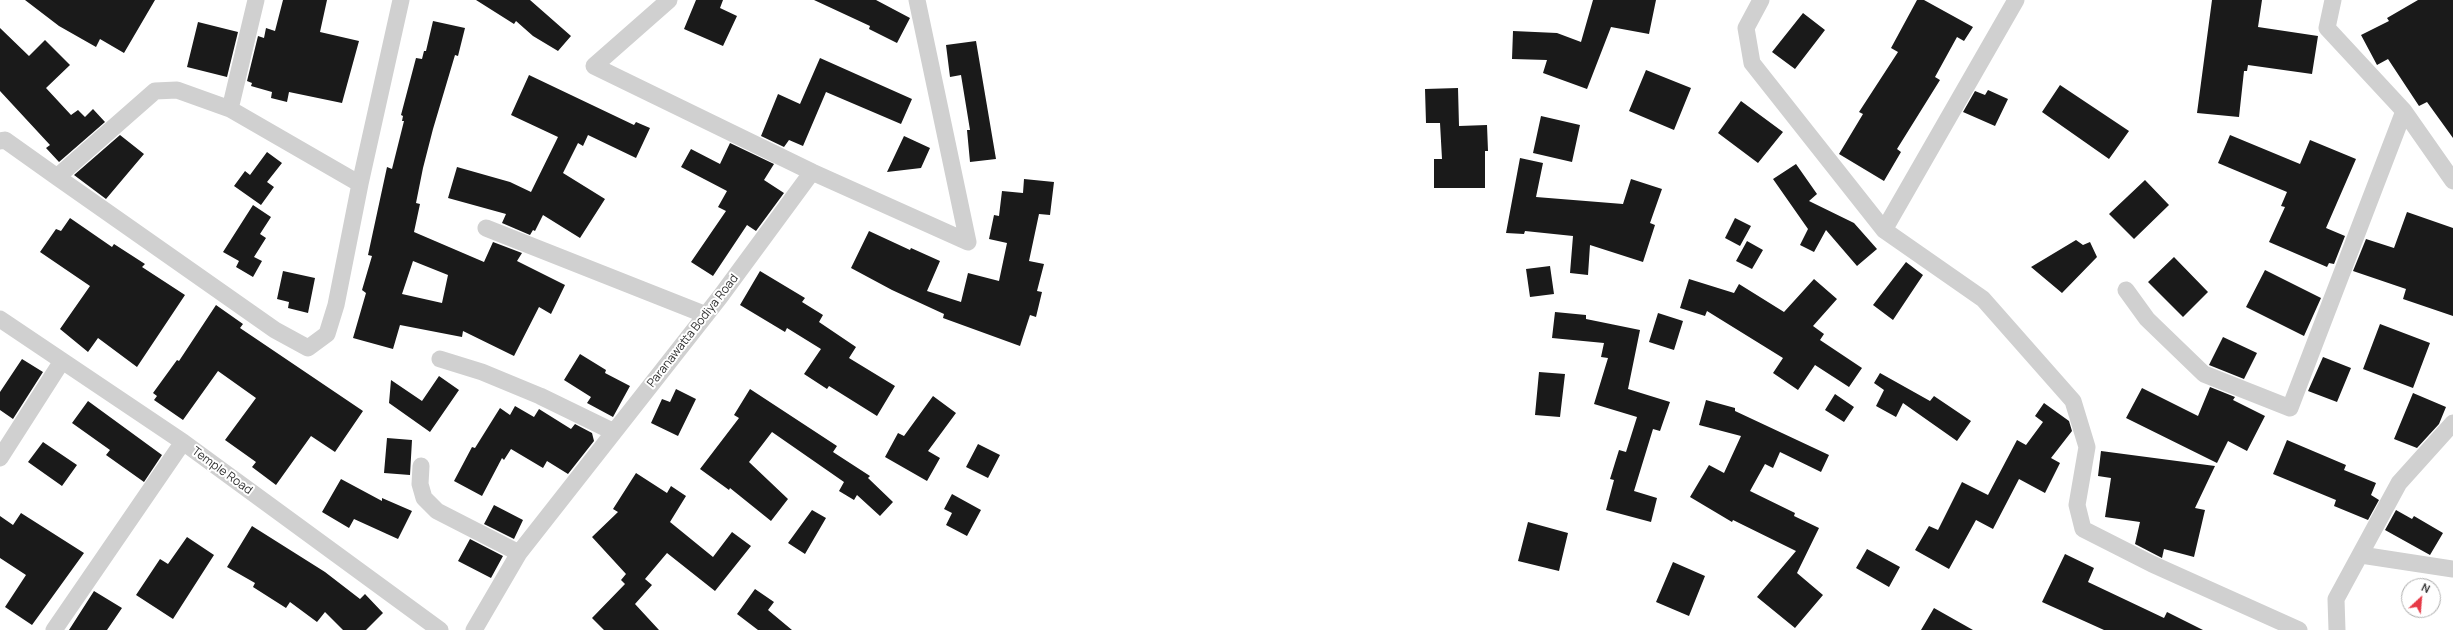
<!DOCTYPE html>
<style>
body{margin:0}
#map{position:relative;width:2453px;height:630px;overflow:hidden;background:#fff;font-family:Manrope,sans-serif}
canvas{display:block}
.north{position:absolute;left:2401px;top:578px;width:40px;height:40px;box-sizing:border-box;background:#fff;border:1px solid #adadad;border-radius:50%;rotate:26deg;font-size:11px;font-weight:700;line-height:16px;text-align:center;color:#333}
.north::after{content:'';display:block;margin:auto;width:14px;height:18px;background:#e63946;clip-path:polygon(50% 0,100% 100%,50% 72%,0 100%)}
</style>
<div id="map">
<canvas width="2453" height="630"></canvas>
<div class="north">N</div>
</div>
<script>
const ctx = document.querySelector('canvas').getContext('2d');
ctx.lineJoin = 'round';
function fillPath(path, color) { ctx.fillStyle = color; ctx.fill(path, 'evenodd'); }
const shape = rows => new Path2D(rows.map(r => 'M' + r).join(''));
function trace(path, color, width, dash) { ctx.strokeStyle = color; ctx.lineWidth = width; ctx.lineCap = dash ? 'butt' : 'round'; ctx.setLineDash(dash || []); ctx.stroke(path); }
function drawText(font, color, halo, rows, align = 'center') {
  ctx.font = font + ' Manrope,sans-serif'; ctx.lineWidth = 4; ctx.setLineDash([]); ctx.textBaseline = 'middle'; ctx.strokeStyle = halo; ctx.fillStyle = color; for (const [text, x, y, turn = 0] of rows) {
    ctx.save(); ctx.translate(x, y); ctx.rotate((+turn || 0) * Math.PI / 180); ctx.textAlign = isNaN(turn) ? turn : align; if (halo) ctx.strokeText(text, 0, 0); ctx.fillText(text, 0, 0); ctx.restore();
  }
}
fillPath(shape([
 [25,0,155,0,124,53,100,39,96,47,59,26],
 [283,0,327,0,320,32,359,41,342,103,289,92,287,102,271,98,272,92,251,86,252,83,247,81,258,36,264,38,266,28,275,31],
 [476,0,530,0,571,36,558,51,533,36,516,21,514,24],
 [696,0,723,0,720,8,737,16,723,46,684,29],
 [814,0,876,0,910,18,897,43,869,29,870,26],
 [1593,0,1656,0,1649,34,1611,27,1587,89,1543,73,1547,60,1512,59,1513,31,1557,33,1581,42],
 [1917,0,1924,0,1973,27,1964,41,1957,37,1935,77,1940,80,1897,149,1901,152,1884,181,1839,154,1863,114,1859,112,1898,52,1891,48],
 [2212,0,2262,0,2258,27,2318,36,2312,74,2248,65,2247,71,2244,71,2239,117,2197,113],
 [2418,0,2453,0,2453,138,2427,102,2419,106,2388,59,2377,65,2361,35,2389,21,2387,18],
 [1803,13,1825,30,1795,69,1772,52],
 [433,21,465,28,458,56,455,55,433,129,423,168,416,203,420,204,414,232,484,262,493,242,522,253,517,261,565,285,551,314,539,307,514,356,463,331,462,337,400,325,393,349,353,338,366,293,362,290,372,256,368,255,387,167,392,169,404,121,402,121,403,116,401,115,416,58,422,59,424,51,426,51],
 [413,261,448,275,442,303,402,294],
 [198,22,238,32,227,77,187,67],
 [0,28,29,56,45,40,70,65,46,88,71,115,78,110,85,117,93,109,105,122,59,162,46,148,50,145,0,91],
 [976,41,996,159,970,162,967,130,970,130,961,75,950,77,946,45],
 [820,58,912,99,901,124,826,92,803,146,789,140,784,147,761,136,778,94,800,104],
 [1646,70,1691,88,1674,130,1629,111],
 [529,75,634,125,636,122,650,128,636,158,588,135,583,146,578,143,563,173,605,199,580,238,543,215,535,231,533,230,530,235,502,223,506,214,448,198,457,167,510,182,531,192,558,137,511,115],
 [2060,85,2129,131,2109,159,2042,112],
 [1458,88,1459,126,1487,125,1488,151,1485,151,1485,188,1434,188,1434,159,1442,159,1440,123,1426,123,1425,89],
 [1988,90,2008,99,1995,126,1963,112,1975,91,1985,95],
 [1741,101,1783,132,1758,163,1718,133],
 [1541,116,1580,125,1572,162,1533,153],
 [120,135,144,154,106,199,74,175],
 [2230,135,2300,164,2310,140,2356,159,2326,228,2345,236,2334,264,2329,263,2327,267,2269,242,2285,207,2281,206,2287,192,2218,163],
 [904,136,930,148,921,168,887,172],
 [730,143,774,164,764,180,784,193,756,231,747,225,713,276,691,262,726,211,718,207,727,191,681,167,691,149,720,164],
 [267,152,282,163,267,182,274,187,261,205,234,186,245,171,250,175],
 [1520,158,1543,163,1536,197,1623,204,1631,179,1662,189,1650,223,1655,225,1643,262,1590,245,1588,275,1570,273,1573,236,1525,231,1524,234,1506,233],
 [1796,164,1817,194,1809,201,1854,223,1877,249,1857,266,1826,230,1814,252,1800,245,1808,229,1773,179],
 [1024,179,1054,182,1050,215,1039,214,1029,261,1044,264,1037,291,1042,292,1036,317,1030,315,1020,346,943,318,944,314,892,290,851,268,869,231,910,250,911,248,940,261,927,291,961,302,968,273,999,281,1007,243,989,239,994,215,999,216,1002,191,1023,193],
 [2145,180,2169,205,2134,239,2109,214],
 [253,205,271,217,260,234,266,238,254,257,262,261,253,277,236,267,239,261,223,252],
 [2407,212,2453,228,2453,316,2403,299,2406,289,2353,271,2366,239,2394,248],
 [70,218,112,247,114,244,145,264,142,267,185,295,137,367,98,338,88,352,60,329,90,286,40,252,56,229,61,231],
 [1735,218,1751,226,1740,246,1725,238],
 [2076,240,2083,245,2090,242,2097,257,2062,293,2031,267],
 [1747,241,1763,250,1752,269,1736,261],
 [2174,257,2208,292,2183,317,2148,282],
 [1906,262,1923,275,1893,320,1873,305],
 [1550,266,1554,294,1530,297,1526,269],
 [2265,270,2321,298,2304,336,2246,307],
 [283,271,315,278,308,313,288,308,289,302,277,299],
 [760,271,805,298,802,302,823,315,819,322,856,347,849,358,895,386,877,416,829,386,827,389,804,374,821,349,787,328,785,332,740,305],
 [1689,279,1734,293,1739,284,1784,312,1814,279,1837,299,1813,326,1824,334,1820,340,1862,368,1849,387,1815,365,1798,390,1773,373,1783,358,1707,311,1705,316,1680,308],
 [216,305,243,324,240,328,363,411,335,452,311,436,276,485,252,467,256,462,225,440,256,398,218,371,183,420,154,400,157,396,153,393,177,360,179,361],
 [1555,312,1586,315,1586,319,1640,330,1628,389,1670,402,1660,431,1653,429,1634,491,1657,498,1651,522,1606,510,1614,480,1610,479,1619,450,1626,452,1637,417,1594,404,1608,358,1601,357,1604,343,1552,338],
 [1658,313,1683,321,1674,350,1649,342],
 [2380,324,2430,343,2413,388,2363,369],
 [2223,337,2257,353,2244,379,2209,365],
 [580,354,606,370,605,373,630,386,613,417,587,403,591,397,564,380],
 [2323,357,2351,368,2337,402,2308,391],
 [22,359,43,372,13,419,0,410,0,392],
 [1539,372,1565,374,1560,417,1535,415],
 [1880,373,1930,401,1934,396,1971,421,1957,441,1903,403,1896,417,1876,406,1884,390,1874,383],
 [439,376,459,390,430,432,389,403,391,380,422,401],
 [2210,387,2235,397,2233,400,2265,416,2247,451,2228,441,2217,463,2126,418,2142,388,2198,416],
 [676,389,696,399,678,436,651,423,662,399,670,402],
 [750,389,837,446,833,452,870,476,868,478,893,502,880,516,857,495,854,500,839,491,844,482,772,432,749,462,788,499,771,521,730,488,729,490,700,469,739,418,734,415],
 [2413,393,2446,407,2439,424,2417,448,2394,439],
 [1835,394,1854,407,1844,422,1825,410],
 [933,396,956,413,928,451,940,458,927,481,885,457,898,433,904,436],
 [1706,400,1735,408,1735,411,1829,455,1821,472,1780,452,1773,468,1765,464,1750,491,1795,513,1794,516,1819,528,1797,573,1823,595,1795,628,1757,597,1796,551,1733,520,1732,522,1690,497,1709,465,1724,473,1741,436,1699,425],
 [88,401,162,455,144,482,106,455,110,450,72,423],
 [2044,403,2069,421,2072,431,2051,458,2060,463,2045,493,2019,479,1993,529,1976,520,1949,569,1915,550,1929,526,1938,530,1962,482,1988,495,2017,440,2026,445,2043,422,2035,416],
 [515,406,534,417,539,409,571,429,575,424,592,433,594,441,568,474,547,461,543,468,511,449,504,460,502,458,482,496,454,481,472,447,475,448,500,408,510,415],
 [387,438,412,440,410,475,384,473],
 [2287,440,2346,465,2344,470,2376,483,2371,495,2379,500,2368,520,2334,506,2336,500,2273,474],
 [43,442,77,465,62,486,28,462],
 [978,444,1000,455,988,478,966,467],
 [2101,451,2215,466,2195,508,2205,510,2194,557,2164,549,2162,558,2135,544,2140,522,2105,517,2111,478,2098,476],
 [636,473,667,493,671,486,686,496,670,522,713,557,732,532,751,546,715,591,667,553,645,579,652,585,635,604,659,630,604,630,592,618,625,584,621,580,626,574,592,537,618,512,613,509],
 [341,479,382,501,382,498,412,511,398,539,354,519,349,528,322,512],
 [952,494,981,510,967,536,946,525,952,513,944,509],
 [494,505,523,520,514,539,484,524],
 [812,510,826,518,805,554,788,543],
 [2396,510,2412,519,2414,516,2443,533,2430,555,2385,530],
 [21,513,84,553,32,625,5,607,26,575,0,558,0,516,13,525],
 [1528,522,1568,533,1559,571,1518,561],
 [252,526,325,572,360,599,365,594,383,613,366,630,343,630,325,612,317,622,290,602,286,608,253,587,255,583,227,567],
 [187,537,214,555,173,619,136,595,160,559,168,564],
 [470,539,503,556,491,578,458,561],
 [1867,549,1900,567,1889,587,1856,568],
 [2065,554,2094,568,2088,582,2164,618,2167,612,2203,630,2104,630,2042,602],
 [1673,562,1705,576,1689,616,1656,602],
 [755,589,774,602,768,610,792,630,758,630,737,614],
 [94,591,122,608,107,630,69,630],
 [1934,608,1973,630,1921,630]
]), '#1a1a1a');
trace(shape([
 [669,0,594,66,812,172],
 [917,0,968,242],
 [1761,0,1746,28,1752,63,1884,230,1983,299,2073,401,2087,447,2077,505,2083,529,2152,564,2299,630],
 [2333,0,2327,28,2404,111],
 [230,109,256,0],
 [0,141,5,140,57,177,275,330,308,348,327,334,336,305,360,184,230,109,177,90,155,91,57,177],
 [360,184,401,0],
 [486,228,706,315],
 [1884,230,2016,0],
 [2126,290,2147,319,2204,374,2290,408,2404,111,2453,181],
 [0,319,183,442,440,630],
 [440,359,482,372,540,396,614,432],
 [0,458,62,361],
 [421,466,420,484,424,498,437,511,519,553],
 [2361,555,2453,569],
 [54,630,183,442],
 [474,630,519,553,720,297,812,172,968,242],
 [2337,630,2336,599,2399,483,2453,423]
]), '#d0d0d0', 17);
drawText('12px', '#333', '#fff', [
 ["Paranawatta Bodiya Road",693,331,-52],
 ["Temple Road",222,471,36]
]);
</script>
